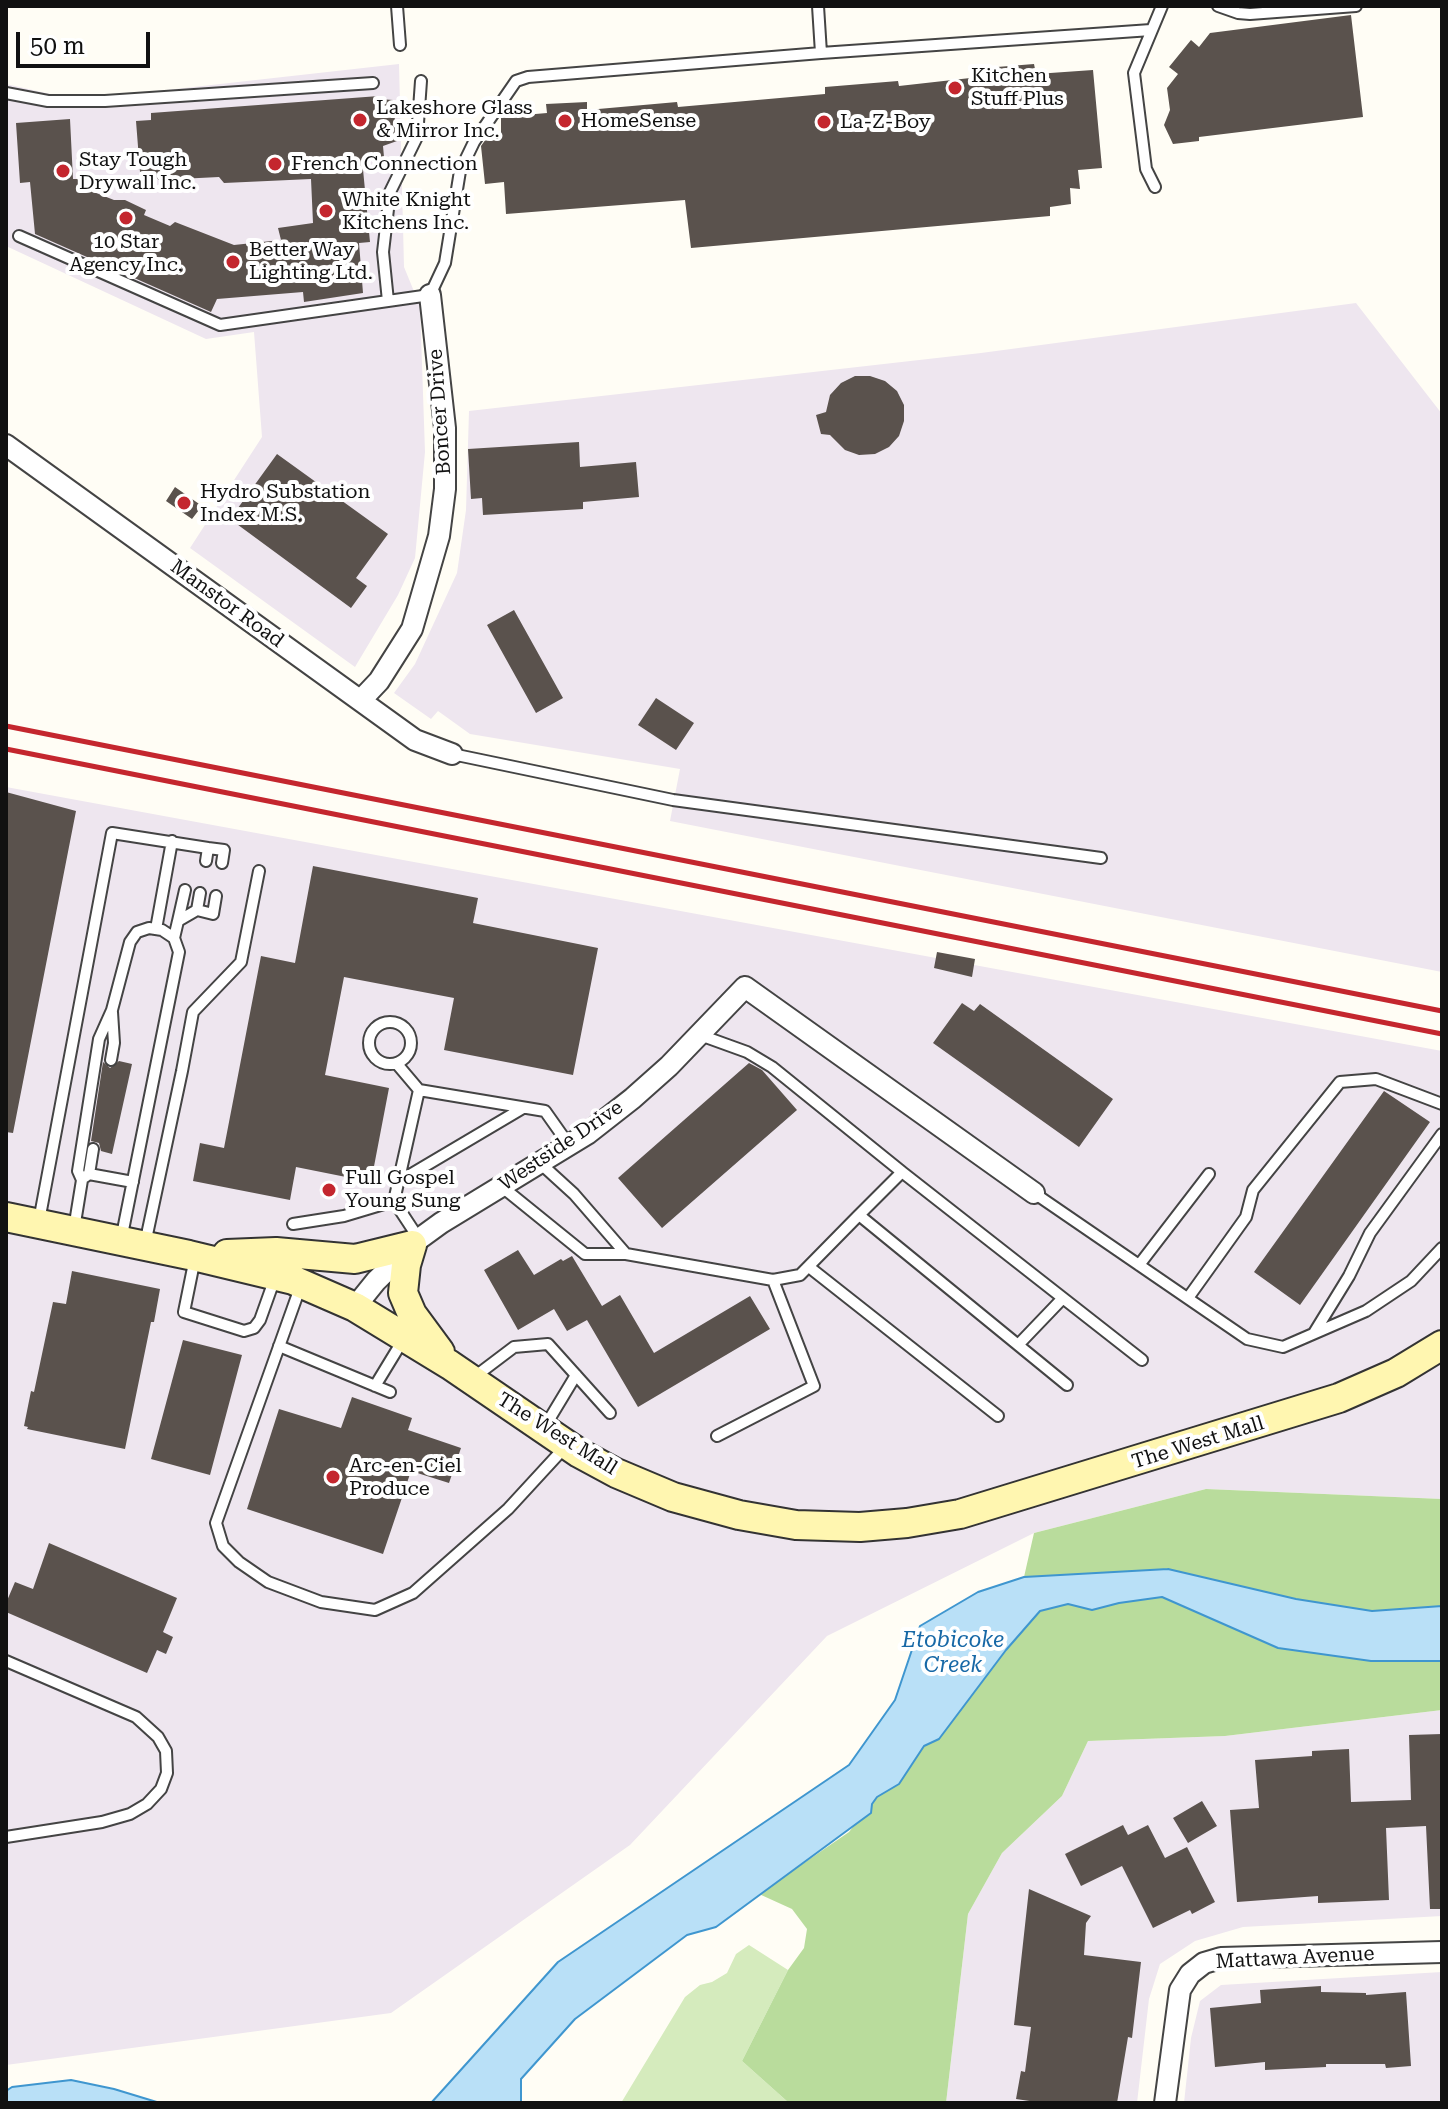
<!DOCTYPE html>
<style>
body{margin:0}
#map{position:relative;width:1448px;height:2109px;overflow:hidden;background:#fffdf5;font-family:"Roboto Serif",serif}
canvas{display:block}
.frame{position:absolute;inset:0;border:8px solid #111;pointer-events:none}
.scale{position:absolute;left:16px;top:32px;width:134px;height:36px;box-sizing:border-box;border:4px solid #111;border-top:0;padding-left:10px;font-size:24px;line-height:28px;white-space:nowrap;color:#111;-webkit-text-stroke:6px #fff;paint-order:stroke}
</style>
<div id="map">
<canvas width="1448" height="2109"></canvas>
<div class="frame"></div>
<div class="scale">50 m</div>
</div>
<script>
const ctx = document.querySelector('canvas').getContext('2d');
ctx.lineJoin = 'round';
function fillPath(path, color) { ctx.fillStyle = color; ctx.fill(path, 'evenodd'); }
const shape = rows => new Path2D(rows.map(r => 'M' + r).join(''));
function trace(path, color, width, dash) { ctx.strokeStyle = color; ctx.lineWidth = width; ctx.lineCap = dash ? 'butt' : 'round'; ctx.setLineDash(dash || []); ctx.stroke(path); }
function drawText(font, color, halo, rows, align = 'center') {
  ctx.font = font + ' "Roboto Serif",serif'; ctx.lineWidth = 8; ctx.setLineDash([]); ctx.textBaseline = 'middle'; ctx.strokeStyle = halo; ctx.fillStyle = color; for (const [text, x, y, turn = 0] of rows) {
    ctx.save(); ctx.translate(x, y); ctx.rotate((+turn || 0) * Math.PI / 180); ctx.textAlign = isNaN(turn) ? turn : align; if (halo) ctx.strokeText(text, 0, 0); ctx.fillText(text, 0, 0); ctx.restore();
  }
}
fillPath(shape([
 [399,64,404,267,420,306,425,452,415,558,398,595,355,667,190,548,262,437,254,332,206,339,6,246,6,84,77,100],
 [1356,303,1442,414,1442,972,670,821,680,769,470,734,438,711,431,719,394,693,415,664,457,573,466,510,469,411,981,353],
 [6,787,1442,1051,1442,1499,1206,1489,1034,1533,827,1636,630,1845,391,2013,6,2065],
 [1442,1710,1442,1916,1243,1927,1195,1941,1160,1964,1149,1999,1137,2103,946,2103,968,1914,1002,1853,1062,1796,1088,1741,1225,1736],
 [1442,1972,1442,2103,1184,2103,1191,2038,1200,2001,1221,1985]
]), '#eee6ef');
fillPath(shape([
 [749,1945,788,1970,742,2061,789,2103,621,2103,685,1997,700,1985,712,1982,727,1973,736,1954]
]), '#d5ebbd');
fillPath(shape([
 [1206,1489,1442,1499,1442,1606,1373,1612,1296,1599,1078,1575,1024,1577,1034,1533],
 [1162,1597,1278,1648,1371,1661,1442,1661,1442,1710,1225,1736,1088,1741,1062,1796,1002,1853,968,1914,946,2103,789,2103,742,2061,788,1970,804,1948,807,1929,792,1909,759,1894,849,1832,877,1797,899,1784,924,1746,939,1739,1006,1650,1040,1611,1068,1604,1092,1610,1119,1603]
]), '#b9dc9c');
const water = shape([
 [1168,1569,1296,1599,1372,1611,1442,1606,1442,1661,1371,1661,1278,1648,1162,1597,1119,1603,1092,1610,1068,1604,1040,1611,1006,1650,939,1739,924,1746,899,1784,877,1797,872,1804,871,1813,716,1927,687,1935,575,2019,521,2079,521,2102,431,2103,558,1962,849,1765,895,1700,920,1626,978,1592,1024,1577,1168,1569],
 [71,2080,114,2089,160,2103,6,2103,6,2091,12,2087,71,2080]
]);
fillPath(water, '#b9e0f7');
trace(water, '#3f96cf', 2);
fillPath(shape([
 [1351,15,1363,117,1199,137,1199,141,1173,144,1164,125,1170,110,1167,88,1178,74,1169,67,1191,40,1199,47,1210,33],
 [1034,64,1036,74,1093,70,1102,168,1078,170,1080,189,1070,188,1071,204,1050,207,1050,216,691,248,685,200,506,214,504,182,485,184,481,146,486,139,501,138,501,117,547,113,546,104,587,102,587,110,677,102,678,107,825,94,825,87,898,81,899,86,997,75,997,67],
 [379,96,379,99,393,100,397,141,383,146,384,157,362,159,370,242,359,243,363,293,304,302,303,292,217,299,211,312,35,234,30,182,20,183,16,123,70,119,73,179,85,179,86,189,114,200,125,200,146,210,144,215,170,226,175,222,234,245,281,240,278,228,313,223,311,179,224,183,219,177,159,180,151,173,140,172,136,121,151,120,151,113],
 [855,376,870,376,885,381,897,391,904,405,904,421,899,436,889,447,875,454,859,455,845,450,830,435,821,434,816,415,826,412,830,395,841,383],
 [579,442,580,467,636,462,639,497,583,502,583,509,483,515,482,498,471,499,468,449],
 [277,454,388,534,356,578,367,586,351,608,230,519],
 [175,487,202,506,192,519,166,501],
 [514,610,563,698,536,713,487,625],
 [656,698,694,723,676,750,638,725],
 [6,792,76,811,13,1133,6,1132],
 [313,866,478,898,473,923,598,948,573,1075,444,1050,454,998,344,977,325,1075,389,1088,371,1182,296,1167,290,1200,193,1181,200,1143,224,1148,261,956,295,963],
 [937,952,975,959,972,977,934,968],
 [962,1003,974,1011,980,1004,1113,1099,1079,1147,933,1043],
 [119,1061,132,1064,112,1154,101,1151,99,1143,91,1141,103,1062,110,1068],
 [749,1063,762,1070,797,1110,662,1228,618,1178],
 [1384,1091,1430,1122,1300,1305,1254,1272],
 [518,1250,534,1275,561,1259,563,1261,572,1256,602,1306,620,1295,654,1353,750,1296,770,1329,638,1407,587,1320,567,1331,554,1309,518,1330,484,1270],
 [72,1271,160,1289,154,1322,151,1322,125,1449,27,1429,28,1427,24,1426,31,1391,34,1392,53,1302,66,1304],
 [183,1340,242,1355,210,1475,151,1459],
 [352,1397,412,1418,408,1430,461,1448,449,1483,411,1471,383,1554,247,1509,279,1409,341,1428],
 [49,1543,177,1598,163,1632,173,1637,166,1654,157,1650,147,1673,6,1612,6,1603,15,1582,33,1589],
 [1442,1734,1442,1909,1430,1909,1426,1826,1386,1828,1389,1900,1318,1903,1318,1896,1237,1902,1230,1810,1259,1808,1255,1760,1312,1756,1312,1751,1349,1749,1351,1802,1411,1800,1409,1735],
 [1202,1801,1217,1826,1188,1843,1173,1818],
 [1123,1825,1128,1835,1148,1825,1165,1858,1187,1847,1215,1902,1192,1914,1190,1910,1153,1928,1122,1866,1081,1886,1065,1854],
 [1029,1889,1091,1916,1086,1923,1084,1955,1141,1962,1132,2038,1128,2037,1117,2103,1043,2103,1016,2099,1021,2071,1025,2072,1031,2027,1014,2025],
 [1321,1986,1321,1992,1366,1993,1366,1995,1406,1992,1411,2066,1386,2068,1385,2064,1326,2064,1326,2067,1265,2070,1265,2062,1215,2067,1210,2008,1261,2003,1260,1990]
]), '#5a524d');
const service = shape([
 [397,6,400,45],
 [818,6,821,53],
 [1218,6,1238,13,1250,14,1356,6],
 [6,93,48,101,105,101,373,83],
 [1155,187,1146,169,1134,73,1162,6],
 [19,236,220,325,430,295,445,263,460,171,474,142,516,81,528,77,821,53,1151,30],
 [388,301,383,252,390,192,417,137,421,81],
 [452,754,673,800,1101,858],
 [208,848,224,850,222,863],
 [197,910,213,914,216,896],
 [178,921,185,890],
 [156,929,172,841],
 [174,938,178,921,197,910,200,893],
 '369 1043a21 21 0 1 1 42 0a21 21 0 1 1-42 0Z',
 [700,1035,747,1052,772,1067,902,1172],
 [111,1060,114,1043,112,1012],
 [397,1064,419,1090,545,1111,569,1145],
 [419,1090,394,1201,419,1239],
 [89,1174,133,1182],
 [85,1177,89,1174,93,1149],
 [398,1182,523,1108],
 [501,1186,585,1254,626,1254,574,1194,540,1163],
 [1034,1193,1247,1339,1283,1347,1366,1311,1411,1281,1442,1248],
 [859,1215,902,1172,1142,1360],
 [39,1221,112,833,208,848,206,861],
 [293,1224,344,1216,394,1201],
 [74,1229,82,1180,78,1171,99,1039,112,1010,130,942,137,932,149,928,162,930,174,938,179,952,121,1240],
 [145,1244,182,1071,193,1012,241,962,259,871],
 [626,1254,773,1280,814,1386,717,1436],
 [195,1258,184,1312,244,1331,254,1328,260,1320,275,1278],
 [1139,1265,1209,1174],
 [809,1267,998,1416],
 [773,1280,800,1275,859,1215,1067,1385],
 [301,1285,216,1523,223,1546,239,1562,268,1582,321,1602,375,1610,413,1593,508,1509,566,1446],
 [1188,1298,1246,1217,1253,1190,1340,1082,1376,1079,1442,1104],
 [1314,1333,1349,1276,1370,1233,1442,1134],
 [1018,1345,1063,1298],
 [279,1346,390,1392],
 [473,1378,514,1347,548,1344,610,1413],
 [375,1386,403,1340],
 [544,1428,576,1375],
 [6,1661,136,1717,158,1737,166,1751,167,1773,161,1789,147,1804,130,1814,102,1822,6,1837]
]);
const minor = shape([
 [6,445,415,740,452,754],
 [361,700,379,681,412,629,439,536,445,489,445,428,430,295],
 [355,1307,376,1281,419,1239,441,1223,587,1134,633,1098,669,1066,745,987,1034,1193],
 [1165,2103,1180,1990,1190,1974,1204,1963,1221,1958,1442,1952]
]);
const secondary = shape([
 [6,1217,189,1255,293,1280,355,1307,450,1365,579,1453,616,1473,673,1497,739,1515,796,1525,860,1527,907,1523,960,1514,1339,1398,1396,1373,1442,1345],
 [412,1245,406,1265,403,1293,412,1314,440,1352],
 [227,1254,276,1252,355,1259,412,1245]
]);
trace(service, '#444', 14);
trace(minor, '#444', 24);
trace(secondary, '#333', 32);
trace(service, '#fff', 10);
trace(minor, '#fff', 20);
trace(secondary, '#fff6b0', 28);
trace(shape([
 [6,726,1442,1011],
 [6,749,1442,1034]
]), '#c4262e', 5);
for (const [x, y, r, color] of [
 [955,88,8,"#c4262e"],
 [360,120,8,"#c4262e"],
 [565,121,8,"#c4262e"],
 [824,122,8,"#c4262e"],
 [275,164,8,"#c4262e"],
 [63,171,8,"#c4262e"],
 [326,211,8,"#c4262e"],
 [126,218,8,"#c4262e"],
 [233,262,8,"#c4262e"],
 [184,503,8,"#c4262e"],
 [329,1190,8,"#c4262e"],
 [333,1477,8,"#c4262e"]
]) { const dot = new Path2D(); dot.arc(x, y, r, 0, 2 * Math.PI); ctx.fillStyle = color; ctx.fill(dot); trace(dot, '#fff', 3); }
drawText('20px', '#111', '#fff', [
 ["Kitchen",971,76],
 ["Stuff Plus",971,99],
 ["Lakeshore Glass",376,108],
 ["& Mirror Inc.",376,131],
 ["HomeSense",581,121],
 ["La-Z-Boy",840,122],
 ["Stay Tough",79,160],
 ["Drywall Inc.",79,183],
 ["French Connection",291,164],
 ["White Knight",342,200],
 ["Kitchens Inc.",342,223],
 ["10 Star",126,242,"center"],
 ["Agency Inc.",126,265,"center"],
 ["Better Way",249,250],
 ["Lighting Ltd.",249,273],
 ["Hydro Substation",200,492],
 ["Index M.S.",200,515],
 ["Full Gospel",345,1178],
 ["Young Sung",345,1201],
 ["Arc-en-Ciel",349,1466],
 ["Produce",349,1489]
], 'left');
drawText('20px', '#111', '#fff', [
 ["Boncer Drive",440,412,-94],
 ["Manstor Road",227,604,36],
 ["Westside Drive",561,1146,-34],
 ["The West Mall",557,1434,32],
 ["The West Mall",1198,1443,-17],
 ["Mattawa Avenue",1295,1958,-3]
]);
drawText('italic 22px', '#1768a6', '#fff', [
 ["Etobicoke",953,1641],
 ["Creek",953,1666]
]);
</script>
